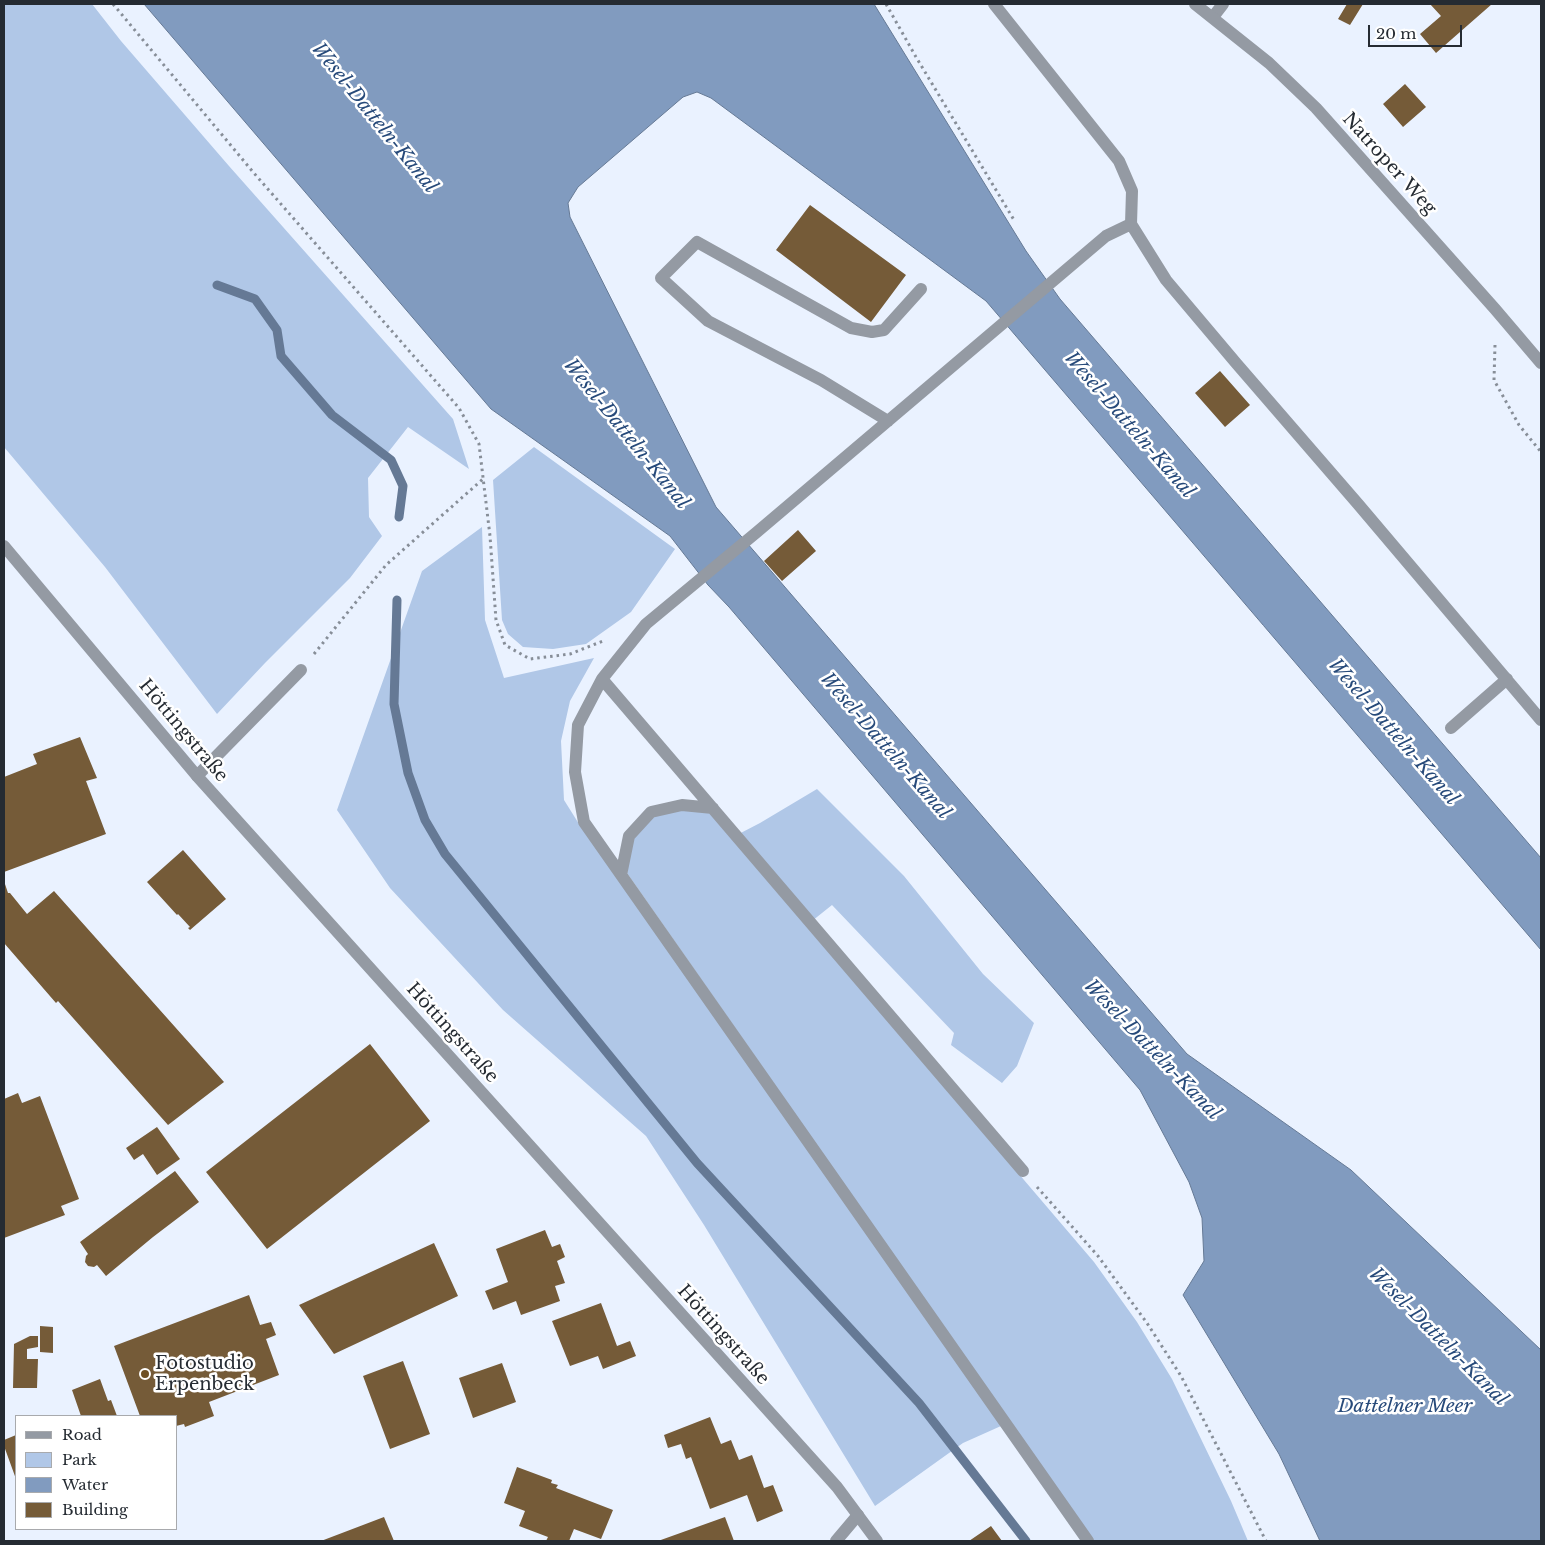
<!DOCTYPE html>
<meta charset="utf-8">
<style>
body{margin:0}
#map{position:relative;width:1545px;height:1545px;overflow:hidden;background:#eaf2ff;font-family:"Libre Baskerville",serif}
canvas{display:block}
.frame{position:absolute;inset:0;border:5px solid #252b32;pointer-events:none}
.legend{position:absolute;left:15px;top:1415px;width:162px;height:115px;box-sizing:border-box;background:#fff;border:1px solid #a8aaad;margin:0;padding:6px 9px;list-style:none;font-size:15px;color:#252b32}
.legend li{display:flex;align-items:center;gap:10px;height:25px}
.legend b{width:25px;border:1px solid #a8aaad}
.scale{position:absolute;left:1368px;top:25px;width:94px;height:22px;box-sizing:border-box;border:2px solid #252b32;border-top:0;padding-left:6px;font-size:15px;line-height:18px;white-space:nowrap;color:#252b32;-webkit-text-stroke:4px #fff;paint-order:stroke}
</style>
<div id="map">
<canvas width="1545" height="1545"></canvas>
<div class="frame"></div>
<ul class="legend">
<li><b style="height:6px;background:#949aa3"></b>Road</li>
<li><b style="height:14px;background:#b0c7e7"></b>Park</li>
<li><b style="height:14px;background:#819bbf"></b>Water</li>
<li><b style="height:14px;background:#755b38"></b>Building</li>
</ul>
<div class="scale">20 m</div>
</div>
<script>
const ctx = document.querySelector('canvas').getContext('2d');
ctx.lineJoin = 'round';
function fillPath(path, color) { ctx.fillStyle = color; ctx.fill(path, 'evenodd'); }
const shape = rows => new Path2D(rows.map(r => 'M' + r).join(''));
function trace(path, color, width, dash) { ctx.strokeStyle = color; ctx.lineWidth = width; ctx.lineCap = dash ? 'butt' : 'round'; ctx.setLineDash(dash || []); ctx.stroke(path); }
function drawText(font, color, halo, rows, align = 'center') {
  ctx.font = font + ' "Libre Baskerville",serif'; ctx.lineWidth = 5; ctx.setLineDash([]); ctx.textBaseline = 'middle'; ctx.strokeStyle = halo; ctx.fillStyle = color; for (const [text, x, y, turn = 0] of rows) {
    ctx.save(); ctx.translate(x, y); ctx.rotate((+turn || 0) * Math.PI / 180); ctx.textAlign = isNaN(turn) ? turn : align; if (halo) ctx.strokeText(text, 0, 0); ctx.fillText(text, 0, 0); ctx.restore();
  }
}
fillPath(shape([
 [4,4,92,4,121,41,229,166,453,419,469,469,408,427,368,478,369,517,382,536,350,578,265,663,217,714,105,567,4,447],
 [534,447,675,549,631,612,586,644,553,649,523,647,508,634,502,620,493,480],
 [482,527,485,620,504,678,594,658,570,701,561,741,564,800,579,824,1001,1426,963,1443,875,1506,704,1225,646,1136,503,1010,390,888,337,810,422,571],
 [817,789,904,876,983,974,1034,1023,1017,1066,1002,1083,951,1045,954,1033,832,905,807,925,964,1106,1024,1180,1094,1262,1137,1322,1172,1379,1231,1501,1248,1541,1093,1541,627,873,632,838,655,815,682,810,711,812,733,837,760,823]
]), '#b0c7e7');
const water = shape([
 [144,4,874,4,1026,251,1060,299,1541,858,1541,950,986,301,711,98,697,92,683,97,578,187,568,203,570,217,716,507,1187,1054,1351,1170,1541,1350,1541,1541,1320,1541,1279,1454,1183,1295,1204,1261,1202,1218,1189,1182,1140,1090,729,607,708,585,670,536,491,409,144,4]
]);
fillPath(water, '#819bbf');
trace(water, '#657995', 1);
trace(shape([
 [217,285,255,299,277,330,281,356,332,415,391,460,403,486,399,517],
 [397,600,394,704,408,773,425,820,445,854,697,1163,919,1403,1026,1541]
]), '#657995', 9);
fillPath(shape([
 [1347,4,1363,4,1350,25,1338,19],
 [1430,4,1492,4,1436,53,1420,34,1441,16],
 [1405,84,1426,107,1403,127,1383,104],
 [810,205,906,275,871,322,776,250],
 [1220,371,1250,405,1225,427,1195,393],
 [798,530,816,551,782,581,764,561],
 [80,737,97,778,86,781,106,834,4,872,4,777,37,764,33,754],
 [183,850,226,899,190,930,188,928,190,927,178,914,177,915,147,882],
 [4,881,8,893,10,893,27,914,54,891,224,1082,168,1125,58,1001,56,1003,4,943],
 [370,1044,430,1121,267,1249,206,1172],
 [18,1093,22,1103,40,1096,79,1199,61,1206,65,1215,4,1238,4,1099],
 [157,1127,180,1159,157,1175,143,1154,134,1160,126,1148],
 [175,1171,199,1202,153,1237,106,1276,97,1265,94,1267,88,1266,85,1262,86,1256,88,1254,80,1242],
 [545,1230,552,1247,560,1244,565,1257,557,1261,565,1283,555,1286,560,1301,521,1315,516,1301,493,1310,485,1291,508,1282,496,1249],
 [434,1243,458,1296,334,1354,299,1305],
 [249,1295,260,1325,271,1322,276,1335,266,1339,279,1375,209,1402,214,1416,185,1427,184,1424,176,1426,176,1416,140,1416,114,1346],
 [601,1303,617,1346,630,1341,636,1356,603,1369,598,1356,570,1366,552,1321],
 [40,1326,53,1327,53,1353,40,1352],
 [30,1336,38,1336,38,1347,27,1349,27,1359,38,1359,37,1388,13,1388,14,1344],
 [403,1361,430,1434,390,1449,363,1376],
 [502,1363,516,1402,473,1418,459,1378],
 [100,1379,108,1401,111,1400,117,1416,81,1416,72,1390],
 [710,1417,721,1444,731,1440,739,1460,752,1455,764,1488,773,1485,783,1511,757,1522,747,1495,710,1509,691,1457,686,1459,681,1444,668,1448,664,1435],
 [16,1435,16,1479,4,1446,4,1440],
 [517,1467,552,1480,551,1483,558,1485,556,1488,613,1510,601,1539,574,1529,569,1541,546,1541,548,1537,519,1526,525,1511,504,1503],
 [384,1517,394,1541,321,1541],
 [725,1517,734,1541,658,1541],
 [991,1526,1002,1541,969,1541]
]), '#755b38');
trace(shape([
 [113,4,253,172,459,408,479,444,490,536,496,620,505,645,530,659,570,654,603,641],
 [886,4,916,57,1014,220],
 [1495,345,1494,380,1519,425,1541,452],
 [314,654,386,565,483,479],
 [1037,1187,1098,1256,1147,1323,1181,1376,1266,1541]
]), '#878e98', 3, [2.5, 4]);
trace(shape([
 [994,4,1119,161,1132,191,1131,224,1166,280,1236,363,1358,504,1541,720],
 [1213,17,1223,4],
 [888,421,821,380,708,321,661,278,697,242,851,328,872,332,884,330,921,289],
 [602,679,1023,1171],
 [1451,728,1507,679],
 [197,776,301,670],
 [621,875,629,836,651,812,682,805,713,808],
 [836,1541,858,1515],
 [1088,1541,584,822,575,772,578,725,602,679,646,624,757,532,1106,236,1131,224]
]), '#949aa3', 12);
trace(shape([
 [1195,4,1269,63,1316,108,1495,309,1541,363],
 [4,546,197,776,837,1487,877,1541]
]), '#949aa3', 12);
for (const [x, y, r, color] of [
 [145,1374,5,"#6e5024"]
]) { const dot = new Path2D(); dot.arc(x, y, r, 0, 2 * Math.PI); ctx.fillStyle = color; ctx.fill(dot); trace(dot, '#fff', 2); }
drawText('18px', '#252b32', '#fff', [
 ["Natroper Weg",1389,164,48],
 ["Höttingstraße",183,731,50],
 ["Höttingstraße",452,1033,48],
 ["Höttingstraße",723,1335,48]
]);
drawText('18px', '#252b32', '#fff', [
 ["Fotostudio",155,1364],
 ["Erpenbeck",155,1385]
], 'left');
drawText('italic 19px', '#274a7a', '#fff', [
 ["Wesel-Datteln-Kanal",374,118,51],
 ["Wesel-Datteln-Kanal",1129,425,49],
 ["Wesel-Datteln-Kanal",626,434,51],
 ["Wesel-Datteln-Kanal",1393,732,49],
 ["Wesel-Datteln-Kanal",885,746,49],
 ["Wesel-Datteln-Kanal",1152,1050,46],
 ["Wesel-Datteln-Kanal",1438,1337,45],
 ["Dattelner Meer",1405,1407]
]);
</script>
